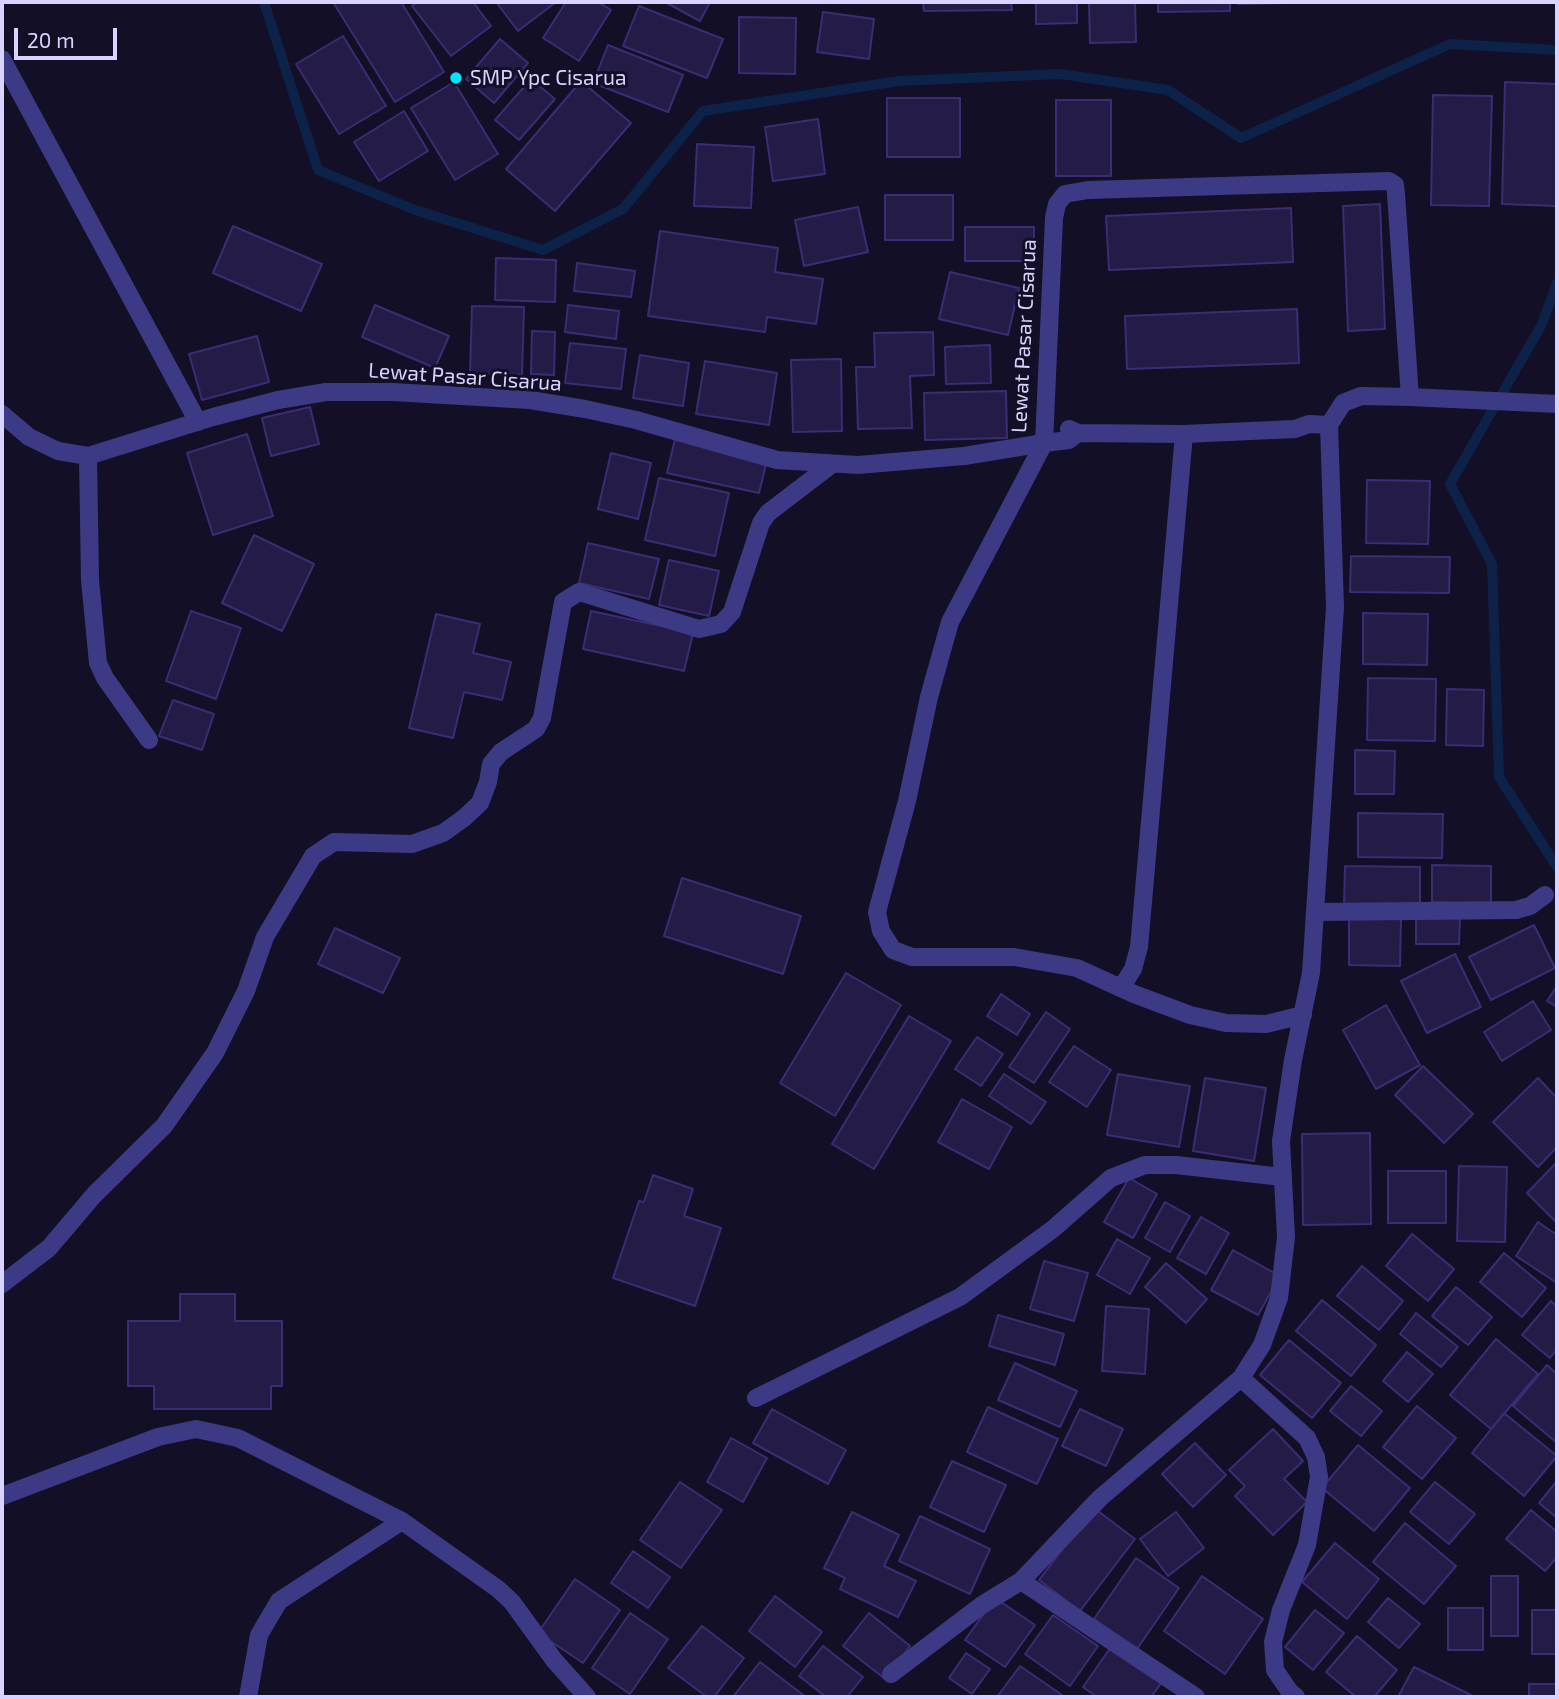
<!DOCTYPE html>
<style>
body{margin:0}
#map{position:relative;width:1559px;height:1699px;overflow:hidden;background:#130f26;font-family:"Exo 2",sans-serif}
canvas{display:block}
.frame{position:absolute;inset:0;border:4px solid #d9d4ff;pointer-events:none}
.scale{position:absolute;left:14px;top:28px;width:103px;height:32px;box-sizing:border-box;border:4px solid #d9d4ff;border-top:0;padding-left:9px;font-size:21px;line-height:24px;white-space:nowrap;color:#d9d4ff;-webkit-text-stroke:5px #130f26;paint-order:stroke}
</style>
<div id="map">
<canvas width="1559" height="1699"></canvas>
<div class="frame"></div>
<div class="scale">20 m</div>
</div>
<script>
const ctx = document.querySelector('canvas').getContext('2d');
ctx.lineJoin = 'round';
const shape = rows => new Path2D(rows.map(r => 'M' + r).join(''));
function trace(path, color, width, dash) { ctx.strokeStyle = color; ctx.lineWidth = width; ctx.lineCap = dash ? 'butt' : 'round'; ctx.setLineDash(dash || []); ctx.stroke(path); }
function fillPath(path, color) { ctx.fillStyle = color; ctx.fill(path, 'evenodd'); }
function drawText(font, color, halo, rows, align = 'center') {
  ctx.font = font + ' "Exo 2",sans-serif'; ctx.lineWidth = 6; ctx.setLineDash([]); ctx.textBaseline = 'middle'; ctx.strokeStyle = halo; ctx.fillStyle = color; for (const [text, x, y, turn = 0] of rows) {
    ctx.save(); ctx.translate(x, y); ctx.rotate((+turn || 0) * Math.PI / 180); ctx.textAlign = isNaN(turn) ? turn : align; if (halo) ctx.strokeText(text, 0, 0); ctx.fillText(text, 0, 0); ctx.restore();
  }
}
trace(shape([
 [264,2,318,170,415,210,543,250,623,209,703,111,899,81,1061,74,1168,90,1241,138,1450,44,1557,50],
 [1557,283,1542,324,1450,484,1492,564,1499,777,1557,867]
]), '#0c2248', 10);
const building = shape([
 [333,2,401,2,444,72,395,102,333,2],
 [418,2,473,2,491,26,451,56,412,6,418,2],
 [496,2,556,2,518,31,496,2],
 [566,2,598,2,611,10,579,61,543,38,566,2],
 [665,2,710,2,700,21,665,2],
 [923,2,1011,2,1012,10,924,11,923,2],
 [1036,2,1077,2,1077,23,1036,24,1036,2],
 [1089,2,1135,2,1136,42,1090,43,1089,2],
 [1158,2,1230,2,1230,11,1158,12,1158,2],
 [1238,2,1289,2,1289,3,1238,4,1238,2],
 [639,6,723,39,707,78,623,46,639,6],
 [823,12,874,19,869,59,817,52,823,12],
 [739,17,796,18,795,74,739,73,739,17],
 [343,36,386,106,339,134,296,64,343,36],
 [500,39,528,63,494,103,466,79,500,39],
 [608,45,683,75,668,112,593,83,608,45],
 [531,79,555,99,519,140,495,120,531,79],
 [581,81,631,123,555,211,506,169,581,81],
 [454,82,498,154,455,180,411,108,454,82],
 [1505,82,1557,84,1557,206,1502,204,1505,82],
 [1433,95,1492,96,1489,206,1431,205,1433,95],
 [887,98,960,98,960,157,887,157,887,98],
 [1056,100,1111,100,1111,176,1056,176,1056,100],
 [404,111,428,151,379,181,354,142,404,111],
 [818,119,825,174,773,181,765,127,818,119],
 [697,144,754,147,751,208,694,206,697,144],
 [885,195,953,195,953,240,885,240,885,195],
 [1380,204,1385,329,1348,331,1343,206,1380,204],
 [858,207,868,252,804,266,795,220,858,207],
 [1291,208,1293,262,1109,270,1106,216,1291,208],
 [233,226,322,264,301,311,213,273,233,226],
 [965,227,1034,227,1034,261,965,261,965,227],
 [660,231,778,248,775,272,823,279,816,324,767,317,765,332,648,316,660,231],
 [496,258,556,260,555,302,495,300,496,258],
 [577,263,635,271,631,297,574,291,577,263],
 [950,272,1019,288,1008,335,939,319,950,272],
 [375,305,449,336,435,368,362,337,375,305],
 [568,305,619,311,616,339,565,332,568,305],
 [472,306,524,307,522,375,470,373,472,306],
 [1297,309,1299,363,1127,369,1125,316,1297,309],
 [532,331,555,332,554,375,531,374,532,331],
 [933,332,934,375,910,376,912,428,858,429,856,367,875,367,874,333,933,332],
 [257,336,269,382,202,400,189,354,257,336],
 [570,343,626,349,621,389,565,383,570,343],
 [990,345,991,383,946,384,945,347,990,345],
 [640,355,689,363,683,406,633,398,640,355],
 [841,359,842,431,793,432,791,360,841,359],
 [705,361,777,373,769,425,696,414,705,361],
 [1006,391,1007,438,925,440,924,393,1006,391],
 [310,407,319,444,271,456,262,418,310,407],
 [247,434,273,516,213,535,187,453,247,434],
 [675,439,767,460,759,493,667,473,675,439],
 [611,453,651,463,638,519,598,509,611,453],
 [659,478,729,493,715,556,645,540,659,478],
 [1367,480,1430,481,1428,544,1366,543,1367,480],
 [254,535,314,564,282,631,222,603,254,535],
 [588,543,659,559,649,599,579,583,588,543],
 [1351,556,1450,557,1449,593,1350,592,1351,556],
 [669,560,719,571,709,616,659,605,669,560],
 [191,611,241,628,216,699,166,681,191,611],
 [591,611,693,633,684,671,583,649,591,611],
 [1363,613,1428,614,1427,665,1363,664,1363,613],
 [436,614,480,624,473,653,511,662,502,700,464,692,453,738,409,728,436,614],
 [1368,678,1436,679,1435,741,1367,740,1368,678],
 [1447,689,1484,690,1483,746,1446,745,1447,689],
 [173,700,214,714,202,750,159,736,173,700],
 [1355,750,1395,751,1394,794,1355,794,1355,750],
 [1358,813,1443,814,1442,858,1358,857,1358,813],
 [1432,865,1491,866,1491,904,1432,902,1432,865],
 [1345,866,1420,867,1420,905,1344,904,1345,866],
 [682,878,801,916,783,974,664,936,682,878],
 [1416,916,1460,917,1459,944,1416,944,1416,916],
 [1349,917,1401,918,1400,966,1349,965,1349,917],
 [1534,925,1555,968,1491,1000,1469,957,1534,925],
 [335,928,400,958,383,993,318,964,335,928],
 [1455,954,1481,1007,1427,1033,1401,981,1455,954],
 [846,973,901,1005,835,1116,780,1083,846,973],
 [1557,986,1557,1007,1547,1001,1557,986],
 [1001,994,1030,1014,1017,1035,987,1016,1001,994],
 [1533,1001,1551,1030,1502,1061,1484,1032,1533,1001],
 [1386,1005,1420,1065,1376,1089,1343,1030,1386,1005],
 [1046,1012,1070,1029,1034,1083,1009,1067,1046,1012],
 [909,1016,951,1041,874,1169,832,1144,909,1016],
 [977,1037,1003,1054,981,1086,955,1069,977,1037],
 [1074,1046,1111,1070,1087,1107,1049,1082,1074,1046],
 [1423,1066,1473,1114,1444,1143,1395,1095,1423,1066],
 [1004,1074,1046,1102,1031,1124,989,1096,1004,1074],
 [1118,1074,1190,1086,1179,1147,1107,1135,1118,1074],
 [1205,1078,1266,1088,1254,1161,1193,1151,1205,1078],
 [1538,1078,1557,1098,1557,1147,1538,1167,1493,1122,1538,1078],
 [962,1099,1012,1127,989,1169,938,1142,962,1099],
 [1370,1133,1371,1224,1303,1225,1302,1134,1370,1133],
 [1557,1162,1557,1219,1555,1221,1527,1193,1557,1162],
 [1459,1166,1507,1167,1505,1242,1457,1241,1459,1166],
 [1388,1171,1446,1171,1446,1223,1388,1223,1388,1171],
 [653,1175,693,1189,684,1216,721,1228,695,1306,613,1278,639,1201,644,1202,653,1175],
 [1129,1178,1157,1194,1133,1238,1104,1222,1129,1178],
 [1165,1202,1190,1216,1170,1252,1145,1238,1165,1202],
 [1201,1217,1229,1233,1206,1274,1177,1258,1201,1217],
 [1538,1222,1557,1235,1557,1283,1516,1256,1538,1222],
 [1412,1234,1454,1269,1428,1301,1386,1266,1412,1234],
 [1117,1239,1150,1258,1130,1294,1097,1275,1117,1239],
 [1233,1250,1280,1276,1258,1315,1211,1290,1233,1250],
 [1504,1253,1546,1288,1522,1317,1480,1282,1504,1253],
 [1044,1261,1088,1273,1074,1321,1030,1309,1044,1261],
 [1166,1263,1207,1299,1186,1323,1145,1287,1166,1263],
 [1362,1266,1403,1301,1379,1330,1337,1296,1362,1266],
 [1456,1287,1492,1317,1468,1345,1432,1316,1456,1287],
 [180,1294,235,1294,235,1321,282,1321,282,1386,271,1386,271,1409,154,1409,154,1386,128,1386,128,1321,180,1321,180,1294],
 [1322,1300,1376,1345,1351,1376,1296,1331,1322,1300],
 [1551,1301,1557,1307,1557,1349,1550,1358,1522,1335,1551,1301],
 [1106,1306,1149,1309,1145,1374,1102,1371,1106,1306],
 [1416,1313,1458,1347,1441,1367,1400,1334,1416,1313],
 [998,1315,1064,1334,1055,1365,989,1346,998,1315],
 [1496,1339,1538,1374,1491,1429,1450,1395,1496,1339],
 [1289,1340,1341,1383,1312,1418,1260,1375,1289,1340],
 [1407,1352,1433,1374,1408,1402,1383,1381,1407,1352],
 [1015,1363,1077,1391,1060,1427,998,1400,1015,1363],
 [1547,1365,1557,1374,1557,1443,1513,1406,1547,1365],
 [1351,1386,1382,1411,1361,1436,1330,1411,1351,1386],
 [1417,1406,1456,1438,1422,1479,1383,1447,1417,1406],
 [988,1407,1058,1439,1037,1484,967,1452,988,1407],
 [772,1409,846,1450,828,1484,753,1443,772,1409],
 [1080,1409,1123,1429,1106,1466,1062,1446,1080,1409],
 [1504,1413,1557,1456,1524,1496,1472,1453,1504,1413],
 [1273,1429,1303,1461,1284,1479,1307,1502,1273,1535,1235,1496,1245,1486,1229,1470,1273,1429],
 [731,1438,767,1458,743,1502,707,1482,731,1438],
 [1195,1443,1226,1475,1193,1507,1162,1474,1195,1443],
 [1358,1445,1410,1488,1374,1531,1322,1488,1358,1445],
 [952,1461,1006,1485,984,1532,930,1507,952,1461],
 [1557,1481,1557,1518,1539,1503,1557,1481],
 [680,1482,722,1510,681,1568,640,1540,680,1482],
 [1435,1482,1475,1514,1449,1544,1410,1512,1435,1482],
 [1094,1508,1135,1539,1080,1611,1039,1580,1094,1508],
 [1531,1510,1557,1532,1557,1557,1545,1571,1506,1539,1531,1510],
 [852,1512,899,1535,884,1566,916,1581,898,1617,840,1589,845,1578,824,1568,852,1512],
 [1176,1512,1204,1548,1168,1576,1140,1539,1176,1512],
 [920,1516,990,1549,970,1594,899,1561,920,1516],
 [1405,1523,1456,1566,1424,1604,1373,1562,1405,1523],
 [1335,1543,1379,1579,1347,1619,1302,1582,1335,1543],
 [633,1551,670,1577,648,1608,611,1583,633,1551],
 [1136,1558,1179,1588,1137,1649,1094,1619,1136,1558],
 [1202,1576,1263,1619,1225,1674,1164,1631,1202,1576],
 [1491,1576,1518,1576,1518,1636,1491,1636,1491,1576],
 [575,1579,620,1610,583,1663,538,1633,575,1579],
 [775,1596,822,1632,795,1667,749,1631,775,1596],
 [995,1598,1035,1625,1005,1667,965,1640,995,1598],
 [1388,1598,1420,1624,1399,1648,1368,1622,1388,1598],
 [1448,1608,1483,1608,1483,1650,1448,1650,1448,1608],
 [1315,1610,1344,1633,1313,1670,1285,1647,1315,1610],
 [1532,1610,1557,1610,1557,1654,1532,1654,1532,1610],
 [630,1613,668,1639,630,1694,592,1668,630,1613],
 [869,1613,910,1646,885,1679,843,1646,869,1613],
 [1053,1615,1098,1646,1070,1686,1025,1654,1053,1615],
 [702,1626,744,1658,714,1697,707,1697,668,1668,702,1626],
 [1357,1636,1397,1670,1374,1697,1356,1697,1326,1672,1357,1636],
 [823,1646,863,1677,847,1697,826,1697,799,1676,823,1646],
 [1111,1647,1162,1682,1151,1697,1097,1697,1083,1687,1111,1647],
 [966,1653,990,1669,972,1694,949,1678,966,1653],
 [760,1662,806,1697,733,1697,760,1662],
 [1020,1666,1065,1697,997,1697,1020,1666],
 [1414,1667,1475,1697,1398,1697,1414,1667],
 [1529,1684,1557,1684,1557,1697,1529,1697,1529,1684]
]);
fillPath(building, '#241b47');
trace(building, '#3b2d73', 2);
trace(shape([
 [2,59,198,422],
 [2,414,29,437,58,451,88,456,213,417,278,400,326,392,393,392,530,400,585,409,636,420,777,460,858,465,964,456,1044,443,1054,218,1057,204,1065,194,1088,190,1389,181,1395,185,1396,194,1410,397,1557,404],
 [1069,429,1078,433,1184,434,1295,429,1309,424,1329,425],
 [1078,433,1069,440,1044,443,950,622,929,697,907,801,877,912,881,931,893,950,912,957,1014,957,1077,968,1134,994,1190,1015,1226,1023,1266,1024,1303,1015],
 [88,456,90,580,98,663,105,678,149,740],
 [1317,912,1516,910,1530,906,1545,895],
 [1121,988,1133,969,1139,947,1184,434],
 [2,1284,49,1248,94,1195,164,1126,215,1053,246,991,265,937,313,856,334,842,412,844,443,833,464,818,480,803,488,782,491,764,501,752,536,729,542,718,563,602,579,592,699,629,721,624,732,612,761,523,768,513,832,464],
 [1241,1378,1307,1438,1316,1457,1319,1477,1307,1545,1281,1610,1273,1642,1275,1670,1290,1692,1296,1697],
 [756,1398,960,1297,1053,1229,1111,1178,1145,1165,1176,1165,1282,1177],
 [2,1496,158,1437,196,1429,238,1438,402,1521,498,1589,512,1602,554,1660,587,1697],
 [891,1674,982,1605,1021,1581],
 [248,1697,259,1635,279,1601,402,1521],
 [1196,1697,1021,1581,1100,1498,1241,1378,1262,1345,1279,1298,1286,1237,1281,1141,1293,1060,1311,973,1335,607,1329,425,1343,403,1361,396,1410,397]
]), '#3d3a85', 18);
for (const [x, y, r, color] of [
 [456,78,7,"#00e5ff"]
]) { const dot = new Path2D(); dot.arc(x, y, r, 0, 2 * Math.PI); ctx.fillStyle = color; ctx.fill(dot); trace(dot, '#130f26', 2.5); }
drawText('21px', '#d9d4ff', '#130f26', [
 ["SMP Ypc Cisarua",470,78]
], 'left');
drawText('21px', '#d9d4ff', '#130f26', [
 ["Lewat Pasar Cisarua",1024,336,-87],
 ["Lewat Pasar Cisarua",465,377,4]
]);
</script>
